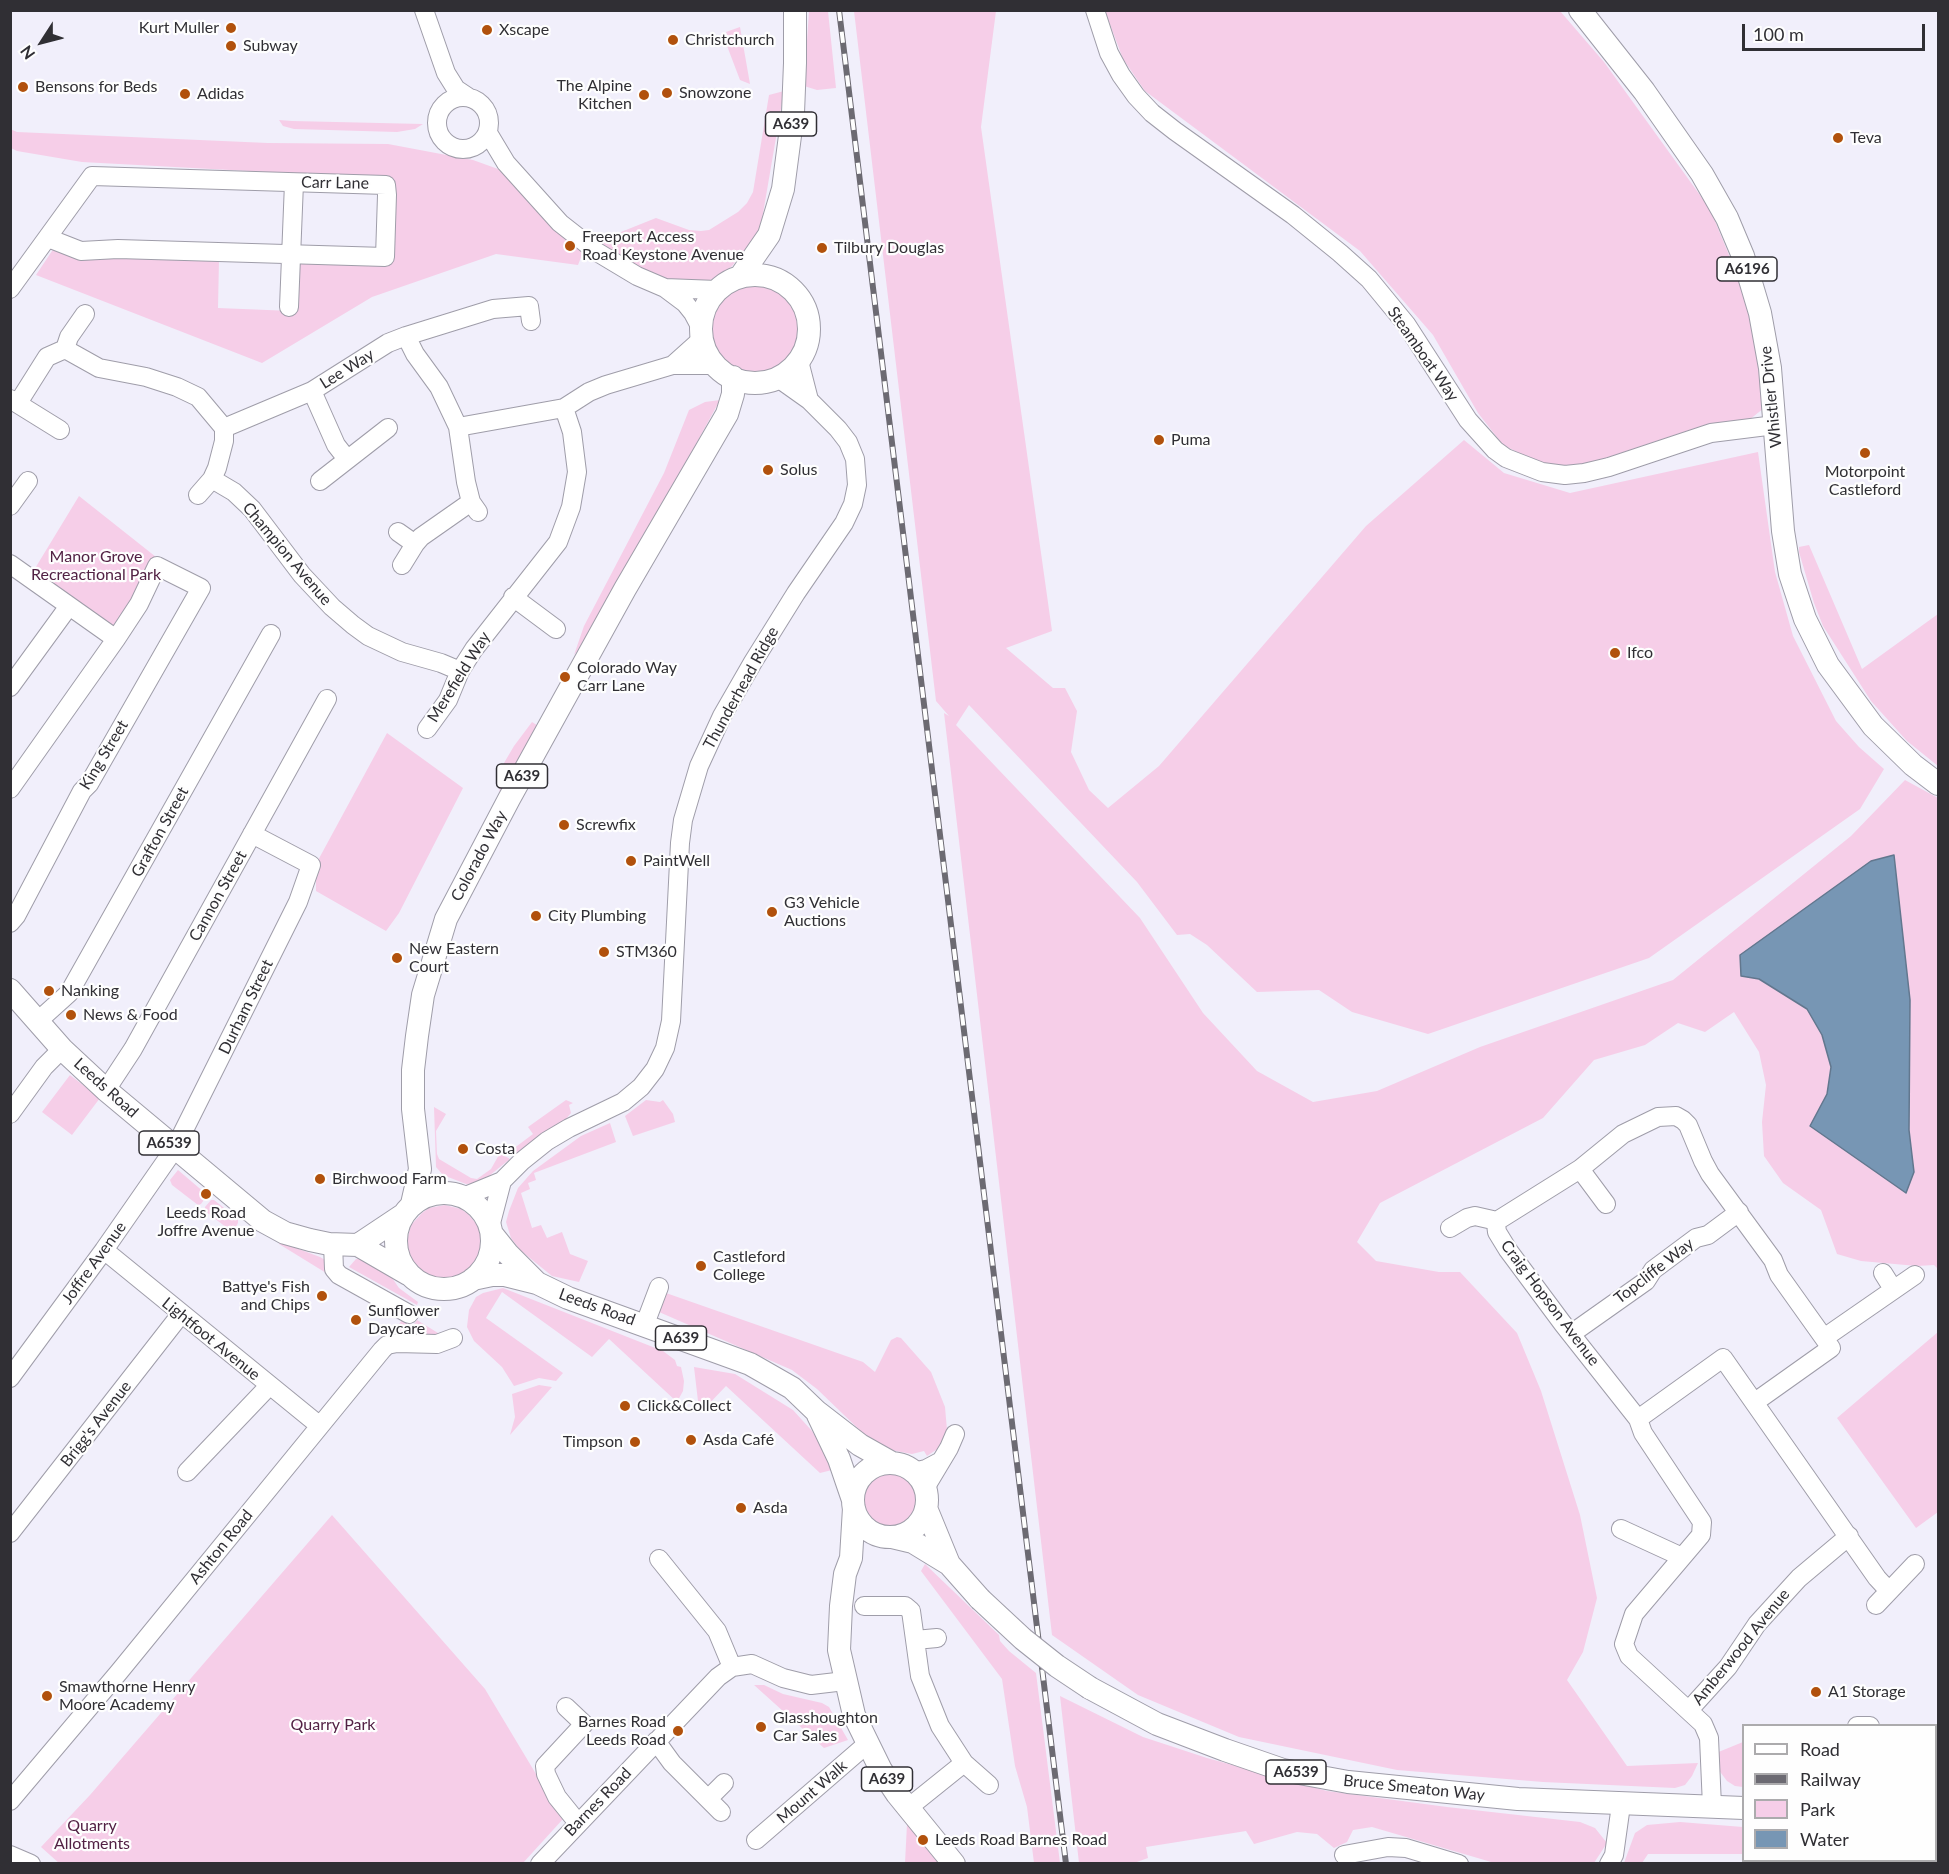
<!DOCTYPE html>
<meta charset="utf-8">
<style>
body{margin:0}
#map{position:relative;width:1949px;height:1874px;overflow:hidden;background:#f1effb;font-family:Lato,sans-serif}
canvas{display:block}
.frame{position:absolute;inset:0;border:12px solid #302f34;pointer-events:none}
.legend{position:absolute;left:1742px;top:1724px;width:195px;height:138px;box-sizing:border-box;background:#fefefe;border:2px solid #acabad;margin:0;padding:8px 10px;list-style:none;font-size:18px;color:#302f34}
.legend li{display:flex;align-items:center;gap:12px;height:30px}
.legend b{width:30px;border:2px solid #acabad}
.north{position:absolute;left:12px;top:12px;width:60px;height:60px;-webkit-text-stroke:4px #fefefe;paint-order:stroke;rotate:234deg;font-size:16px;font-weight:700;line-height:24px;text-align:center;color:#302f34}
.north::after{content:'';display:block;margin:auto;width:21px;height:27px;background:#302f34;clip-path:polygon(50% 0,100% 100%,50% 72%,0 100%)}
.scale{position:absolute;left:1742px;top:24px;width:183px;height:27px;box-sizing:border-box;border:3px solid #302f34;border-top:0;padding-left:8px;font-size:18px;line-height:21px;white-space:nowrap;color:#302f34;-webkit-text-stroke:4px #fefefe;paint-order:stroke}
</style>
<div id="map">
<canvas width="1949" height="1874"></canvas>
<div class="frame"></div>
<ul class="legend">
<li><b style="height:8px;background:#fff"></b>Road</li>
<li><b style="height:8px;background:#6c6a72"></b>Railway</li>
<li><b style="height:16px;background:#f6cee8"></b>Park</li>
<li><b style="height:16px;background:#7796b4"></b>Water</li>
</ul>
<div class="north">N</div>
<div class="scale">100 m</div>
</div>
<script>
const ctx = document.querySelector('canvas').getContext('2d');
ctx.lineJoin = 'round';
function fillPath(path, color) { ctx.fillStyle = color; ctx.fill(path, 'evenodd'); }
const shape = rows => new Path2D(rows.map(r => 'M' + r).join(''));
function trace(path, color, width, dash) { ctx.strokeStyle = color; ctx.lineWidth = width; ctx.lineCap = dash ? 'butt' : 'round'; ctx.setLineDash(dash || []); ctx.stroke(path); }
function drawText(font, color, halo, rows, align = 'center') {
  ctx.font = font + ' Lato,sans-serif'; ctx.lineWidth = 4.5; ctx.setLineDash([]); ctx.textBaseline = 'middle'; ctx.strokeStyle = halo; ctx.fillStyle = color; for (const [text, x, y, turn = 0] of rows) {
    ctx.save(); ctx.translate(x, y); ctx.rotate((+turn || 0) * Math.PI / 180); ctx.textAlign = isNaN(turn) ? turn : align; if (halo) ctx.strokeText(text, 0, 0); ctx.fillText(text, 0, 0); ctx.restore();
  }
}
fillPath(shape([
 [809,11,828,11,836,88,817,90,804,86],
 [854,11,996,11,981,127,1052,631,1006,648,1053,688,1065,688,1077,711,1071,752,1089,790,1108,808,1159,766,1366,526,1464,440,1504,473,1570,493,1758,452,1775,572,1793,636,1836,721,1859,747,1884,769,1860,809,1649,958,1428,1034,1352,1012,1319,990,1257,992,1207,945,1190,934,1177,935,1137,882,969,705,956,725,1140,918,1203,1013,1257,1071,1313,1102,1377,1091,1480,1047,1673,980,1851,836,1905,780,1938,798,1938,1269,1934,1265,1917,1266,1861,1261,1837,1254,1821,1210,1783,1183,1764,1156,1762,1122,1766,1085,1759,1052,1734,1012,1705,1032,1678,1023,1645,1045,1594,1060,1543,1118,1380,1203,1357,1242,1376,1261,1439,1272,1460,1272,1517,1333,1541,1391,1580,1515,1597,1598,1583,1652,1567,1680,1627,1766,1698,1763,1692,1776,1685,1785,1675,1788,1543,1782,1397,1770,1239,1737,1138,1695,1052,1635,944,713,949,716,936,701],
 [1894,855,1910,1000,1909,1130,1914,1172,1827,1094,1831,1067,1822,1035,1807,1009,1759,979],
 [1105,11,1560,11,1604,62,1710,209,1745,294,1762,376,1764,408,1749,420,1603,463,1574,467,1543,465,1503,445,1478,413,1433,335,1360,251,1145,91,1123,59],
 [740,27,750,84,740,80,724,38,728,37,726,32],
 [784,91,760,231,732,266,718,277,702,283,679,283,652,274,627,262,602,244,616,234,656,218,689,230,701,231,709,230,738,212,747,203,753,192,769,95],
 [279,120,292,121,423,124,415,129,397,132,294,129,283,126],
 [10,129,17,132,268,143,388,144,473,160,498,169,583,252,578,265,496,254,372,297,262,363,36,275,54,248,219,259,218,308,292,311,298,262,389,263,378,178,82,162,17,151,11,148],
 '712 329a43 43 0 1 1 86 0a43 43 0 1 1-86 0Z',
 [720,400,595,629,574,655,584,626,664,473,689,410,705,402],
 [79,496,156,557,136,600,115,636,31,575],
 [1809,545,1862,669,1938,614,1938,766,1907,741,1871,701,1823,626,1814,603,1799,552,1799,547],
 [532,722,540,727,499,800,500,780,504,763,514,746],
 [387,733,463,788,399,913,386,931,316,891,316,864],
 [70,1075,100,1098,72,1135,42,1112],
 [566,1100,573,1103,569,1105,571,1113,566,1119,540,1135,517,1154,510,1149,507,1151,502,1149,506,1143,513,1149,533,1134,528,1127],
 [646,1100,660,1102,663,1100,673,1114,675,1122,633,1136,625,1116],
 [434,1107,446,1114,436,1131,437,1154,439,1159,471,1178,477,1179,491,1169,500,1153,510,1159,484,1180,478,1183,466,1184,443,1175,436,1167],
 [610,1123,616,1142,534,1173,536,1180,528,1183,530,1189,521,1193,532,1228,541,1225,547,1238,562,1232,570,1254,588,1261,579,1282,552,1276,520,1250,511,1238,506,1222,509,1211,518,1188,533,1171,581,1136],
 [178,1170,205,1193,206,1197,201,1204,198,1205,172,1185,170,1180],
 [211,1200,214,1200,238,1219,238,1223,234,1230,231,1231,205,1211,205,1207],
 [445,1205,461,1209,468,1214,479,1227,482,1243,479,1259,469,1272,462,1277,447,1281,431,1279,418,1270,409,1257,407,1241,411,1225,422,1213,429,1208],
 [280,1242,320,1257,325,1260,331,1276,279,1244],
 [367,1258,388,1272,399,1288,418,1302,417,1305,349,1267,356,1259],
 [503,1288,663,1351,675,1360,677,1366,681,1367,684,1381,683,1391,677,1402,609,1339,592,1357,502,1292,486,1318,563,1373,556,1381,539,1378,514,1386,502,1367,474,1341,467,1327,469,1310,476,1297,483,1293],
 [666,1293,863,1362,875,1372,891,1340,897,1337,901,1338,931,1372,945,1407,947,1430,939,1448,927,1456,924,1451,912,1454,885,1449,870,1440,817,1389,792,1370,659,1312],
 [402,1320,413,1326,417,1320,438,1333,437,1336,390,1336],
 [1938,1332,1938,1512,1916,1528,1837,1418],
 [694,1367,735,1374,793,1410,812,1431,836,1469,820,1473,726,1386,705,1408,698,1401],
 [539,1385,552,1387,510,1435,515,1417,512,1394],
 '863 1501a27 27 0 1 1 54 0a27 27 0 1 1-54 0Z',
 [332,1515,485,1689,563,1819,523,1863,60,1864,41,1847,90,1795],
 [925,1564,999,1635,1000,1641,1009,1651,1036,1673,1060,1863,1034,1863,1027,1807,1015,1766,1002,1679,921,1571],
 [754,1685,764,1685,783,1694,822,1703,829,1707,848,1740,824,1748],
 [1060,1696,1143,1737,1207,1758,1327,1791,1447,1807,1580,1822,1595,1828,1607,1843,1594,1863,1498,1864,1372,1827,1353,1830,1347,1842,1334,1848,1317,1834,1297,1832,1254,1844,1246,1831,1146,1847,1148,1858,1134,1863,1079,1863],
 [1743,1742,1743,1787,1735,1786,1727,1781,1718,1769,1716,1753],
 [1680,1822,1743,1827,1743,1854,1648,1854,1642,1863,1624,1863,1635,1833,1647,1825],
 [907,1824,938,1863,905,1863]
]), '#f6cee8');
const water = shape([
 [1894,855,1910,1000,1909,1130,1914,1172,1906,1193,1810,1126,1827,1094,1831,1067,1822,1035,1807,1009,1759,979,1741,976,1740,955,1871,861,1894,855]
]);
fillPath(water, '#7796b4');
trace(water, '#62778e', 1.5);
const minor = shape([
 [424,10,446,73,456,89,468,97],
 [1095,10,1109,53,1121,75,1136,96,1152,113,1175,131,1293,215,1340,253,1369,279,1406,324,1468,420,1495,450,1506,458,1542,472,1565,475,1584,473,1609,467,1711,433,1775,425],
 '437 123a26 26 0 1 1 52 0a26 26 0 1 1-52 0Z',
 [488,133,506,163,560,223,597,252,637,276,665,288,685,303,693,313,701,328],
 [665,288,717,290],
 [10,289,92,176,386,185,387,195,385,257,118,249,81,251,48,238],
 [289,307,294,183],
 [406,336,415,354,439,387,458,427,466,482,471,502,478,512],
 [65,349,69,337,85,314],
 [799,361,809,400],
 [673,365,702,339],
 [312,391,336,445,347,459],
 [10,399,60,430],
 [18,403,47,357,65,349,99,368,146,377,177,387,198,397,224,428],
 [458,427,564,408,589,392,606,385,673,365,715,365],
 [224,428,312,391,388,343,406,336,493,309,529,306,531,321],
 [212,479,234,492,252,509,302,575,332,607,353,625,368,636,402,652,441,663,460,671],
 [320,481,388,428],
 [198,495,212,479,217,468,224,441,224,428],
 [10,506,28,481],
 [398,532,415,544],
 [10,564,116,639],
 [402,565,415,544,421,537,471,502],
 [513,597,556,629],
 [10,687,69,606],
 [427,729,448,700,460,671,474,649,558,542,571,507,577,472,572,432,564,408],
 [10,789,116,639,139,604,157,566,201,588,89,784,82,791,16,916,10,923],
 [38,1021,69,993,271,634],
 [106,1090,133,1049,327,699],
 [10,1114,44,1067,62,1049],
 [1580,1169,1606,1204],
 [463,1197,502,1181,522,1161,547,1141,569,1128,623,1102,641,1087,655,1069,665,1048,671,1021,680,843,683,820,699,766,722,716,753,662,796,593,844,523,853,504,857,485,855,459,848,442,838,429,809,400,778,378],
 [1497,1221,1496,1224,1497,1232,1508,1250,1563,1324,1638,1419,1643,1433,1702,1522,1701,1535,1634,1614,1624,1644,1629,1656,1703,1724,1709,1738,1712,1806],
 [1497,1221,1580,1169,1623,1134,1658,1117,1676,1116,1683,1120,1688,1125,1703,1161,1710,1174,1773,1260,1779,1275,1831,1348,1755,1402],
 [490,1227,502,1181],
 [1450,1228,1467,1218,1475,1216,1497,1221],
 [333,1244,334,1269,339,1275,409,1314],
 [104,1250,320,1426],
 [1883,1273,1893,1289],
 [648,1316,659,1287],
 [1571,1334,1646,1281,1653,1270,1696,1238,1708,1235,1739,1212],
 [1824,1338,1915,1275],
 [10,1378,104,1250,175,1148,298,902,311,865,252,834],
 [1638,1419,1723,1358,1877,1578,1889,1591],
 [187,1472,269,1386],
 [913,1472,926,1469,941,1461],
 [925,1488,949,1448,955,1434],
 [1621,1529,1682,1557],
 [10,1533,181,1314],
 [659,1559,717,1631,732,1667],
 [1876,1605,1915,1564],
 [864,1606,905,1606,911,1611,920,1676,940,1726,964,1763,989,1785],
 [915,1640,937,1638],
 [566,1707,584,1724,545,1766,546,1774,557,1797,578,1823],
 [1689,1710,1728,1667,1757,1624,1799,1578,1849,1536],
 [1857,1726,1870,1726],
 [656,1741,672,1763,721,1812],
 [1936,1747,1938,1748],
 [708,1799,724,1783],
 [10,1801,119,1672,382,1350,387,1345,397,1343,437,1344,453,1338],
 [908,1808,964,1763],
 [756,1840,867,1744],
 [10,1855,31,1864],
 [1344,1855,1388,1847,1406,1848,1459,1864],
 [540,1864,718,1677,732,1667,752,1664,783,1678,811,1685,845,1681],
 [1609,1864,1614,1855,1621,1805]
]);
const major = shape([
 [1580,10,1644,91,1702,174,1727,218,1743,256,1760,313,1770,368,1783,531,1790,574,1805,619,1828,665,1873,726,1913,765,1938,784],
 '701 329a54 54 0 1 1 108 0a54 54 0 1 1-108 0Z',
 [740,277,769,235,783,189,793,113,795,63,795,10],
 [10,990,62,1049,106,1090,263,1221,285,1233,310,1240,329,1244,358,1245,408,1274],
 '396 1241a48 48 0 1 1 96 0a48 48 0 1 1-96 0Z',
 [412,1204,420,1169,413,1109,413,1070,417,1036,423,995,446,919,509,799,625,589,727,414,733,394,733,377],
 [492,1234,508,1254,536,1282],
 [358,1245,403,1215],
 [473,1279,492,1275,505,1275,537,1283,568,1298,750,1364,792,1388,816,1411,860,1445,892,1463],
 [818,1415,839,1459,853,1500],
 '853 1500a37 37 0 1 1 74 0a37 37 0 1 1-74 0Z',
 [854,1508,851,1558,845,1574,841,1606,839,1650,854,1715,881,1770,897,1794,954,1864],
 [926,1508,949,1564],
 [892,1537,913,1542,949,1564,980,1599],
 [1090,1688,1157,1724,1225,1750,1283,1770,1348,1782,1518,1799,1744,1808],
 [1936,1823,1938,1824]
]);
trace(minor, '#9f9da9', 20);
trace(major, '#9f9da9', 24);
trace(minor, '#fff', 18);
trace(major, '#fff', 22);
const rail = shape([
 [839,10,1066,1864]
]);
trace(rail, '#6c6a72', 6);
trace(rail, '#fefefe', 4, [11]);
const majorBridge = shape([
 [980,1599,1023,1639,1057,1666,1090,1688]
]);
trace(majorBridge, '#9f9da9', 24, []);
trace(majorBridge, '#fff', 22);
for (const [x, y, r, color] of [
 [231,28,6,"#b1510c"],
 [487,30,6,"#b1510c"],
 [673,40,6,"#b1510c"],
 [231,46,6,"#b1510c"],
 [23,87,6,"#b1510c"],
 [667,93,6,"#b1510c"],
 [185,94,6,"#b1510c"],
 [644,95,6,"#b1510c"],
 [1838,138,6,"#b1510c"],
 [570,246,6,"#b1510c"],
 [822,248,6,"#b1510c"],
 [1159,440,6,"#b1510c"],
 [1865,453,6,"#b1510c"],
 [768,470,6,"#b1510c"],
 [1615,653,6,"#b1510c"],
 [565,677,6,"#b1510c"],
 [564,825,6,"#b1510c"],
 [631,861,6,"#b1510c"],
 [772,912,6,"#b1510c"],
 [536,916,6,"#b1510c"],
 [604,952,6,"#b1510c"],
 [397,958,6,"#b1510c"],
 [49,991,6,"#b1510c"],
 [71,1015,6,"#b1510c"],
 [463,1149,6,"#b1510c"],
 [320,1179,6,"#b1510c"],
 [206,1194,6,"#b1510c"],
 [701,1266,6,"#b1510c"],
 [322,1296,6,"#b1510c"],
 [356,1320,6,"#b1510c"],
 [625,1406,6,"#b1510c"],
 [691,1440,6,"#b1510c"],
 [635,1442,6,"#b1510c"],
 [741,1508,6,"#b1510c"],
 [1816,1692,6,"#b1510c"],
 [47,1696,6,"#b1510c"],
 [761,1727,6,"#b1510c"],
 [678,1731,6,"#b1510c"],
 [923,1840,6,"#b1510c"]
]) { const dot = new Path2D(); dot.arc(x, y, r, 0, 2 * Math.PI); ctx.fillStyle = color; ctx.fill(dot); trace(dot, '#fefefe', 2); }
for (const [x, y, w] of [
 [791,124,51],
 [1747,269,60],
 [522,776,51],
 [169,1143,60],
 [681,1338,51],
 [1296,1772,60],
 [887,1779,51]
]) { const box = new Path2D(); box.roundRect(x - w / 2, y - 12, w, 24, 4.5); ctx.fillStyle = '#fefefe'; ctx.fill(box); trace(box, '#302f34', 1.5); }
drawText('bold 15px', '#302f34', null, [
 ["A639",791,124],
 ["A6196",1747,269],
 ["A639",522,776],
 ["A6539",169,1143],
 ["A639",681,1338],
 ["A6539",1296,1772],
 ["A639",887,1779]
]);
drawText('16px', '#302f34', '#fefefe', [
 ["Kurt Muller",219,28,"right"],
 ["Xscape",499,30],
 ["Christchurch",685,40],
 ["Subway",243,46],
 ["The Alpine",632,86,"right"],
 ["Kitchen",632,104,"right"],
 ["Bensons for Beds",35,87],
 ["Snowzone",679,93],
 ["Adidas",197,94],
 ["Teva",1850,138],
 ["Freeport Access",582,237],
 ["Road Keystone Avenue",582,255],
 ["Tilbury Douglas",834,248],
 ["Puma",1171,440],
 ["Solus",780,470],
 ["Motorpoint",1865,472,"center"],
 ["Castleford",1865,490,"center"],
 ["Ifco",1627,653],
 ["Colorado Way",577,668],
 ["Carr Lane",577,686],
 ["Screwfix",576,825],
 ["PaintWell",643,861],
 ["G3 Vehicle",784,903],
 ["Auctions",784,921],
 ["City Plumbing",548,916],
 ["New Eastern",409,949],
 ["Court",409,967],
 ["STM360",616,952],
 ["Nanking",61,991],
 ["News & Food",83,1015],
 ["Costa",475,1149],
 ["Birchwood Farm",332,1179],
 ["Leeds Road",206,1213,"center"],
 ["Joffre Avenue",206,1231,"center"],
 ["Castleford",713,1257],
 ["College",713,1275],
 ["Battye's Fish",310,1287,"right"],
 ["and Chips",310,1305,"right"],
 ["Sunflower",368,1311],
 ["Daycare",368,1329],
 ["Click&Collect",637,1406],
 ["Asda Café",703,1440],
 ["Timpson",623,1442,"right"],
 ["Asda",753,1508],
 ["Smawthorne Henry",59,1687],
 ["Moore Academy",59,1705],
 ["A1 Storage",1828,1692],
 ["Glasshoughton",773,1718],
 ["Car Sales",773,1736],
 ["Barnes Road",666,1722,"right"],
 ["Leeds Road",666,1740,"right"],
 ["Leeds Road Barnes Road",935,1840]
], 'left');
drawText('16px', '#302f34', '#fefefe', [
 ["Carr Lane",335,183,1],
 ["Steamboat Way",1423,354,55],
 ["Lee Way",347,369,-32],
 ["Whistler Drive",1771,397,-96],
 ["Champion Avenue",287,554,50],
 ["Merefield Way",459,677,-58],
 ["Thunderhead Ridge",741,688,-61],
 ["King Street",104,755,-59],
 ["Grafton Street",160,832,-61],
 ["Colorado Way",479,856,-62],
 ["Cannon Street",218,896,-61],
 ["Durham Street",246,1007,-64],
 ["Leeds Road",106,1088,42],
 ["Joffre Avenue",94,1263,-54],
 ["Topcliffe Way",1654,1271,-38],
 ["Craig Hopson Avenue",1550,1303,53],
 ["Leeds Road",597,1307,20],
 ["Lightfoot Avenue",211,1339,39],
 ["Brigg's Avenue",96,1424,-52],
 ["Ashton Road",221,1547,-51],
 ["Amberwood Avenue",1741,1647,-51],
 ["Bruce Smeaton Way",1414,1788,6],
 ["Mount Walk",812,1792,-41],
 ["Barnes Road",598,1802,-46]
]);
drawText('16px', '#522144', '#fefefe', [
 ["Manor Grove",96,557],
 ["Recreactional Park",96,575],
 ["Quarry Park",333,1725],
 ["Quarry",92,1826],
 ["Allotments",92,1844]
]);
</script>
